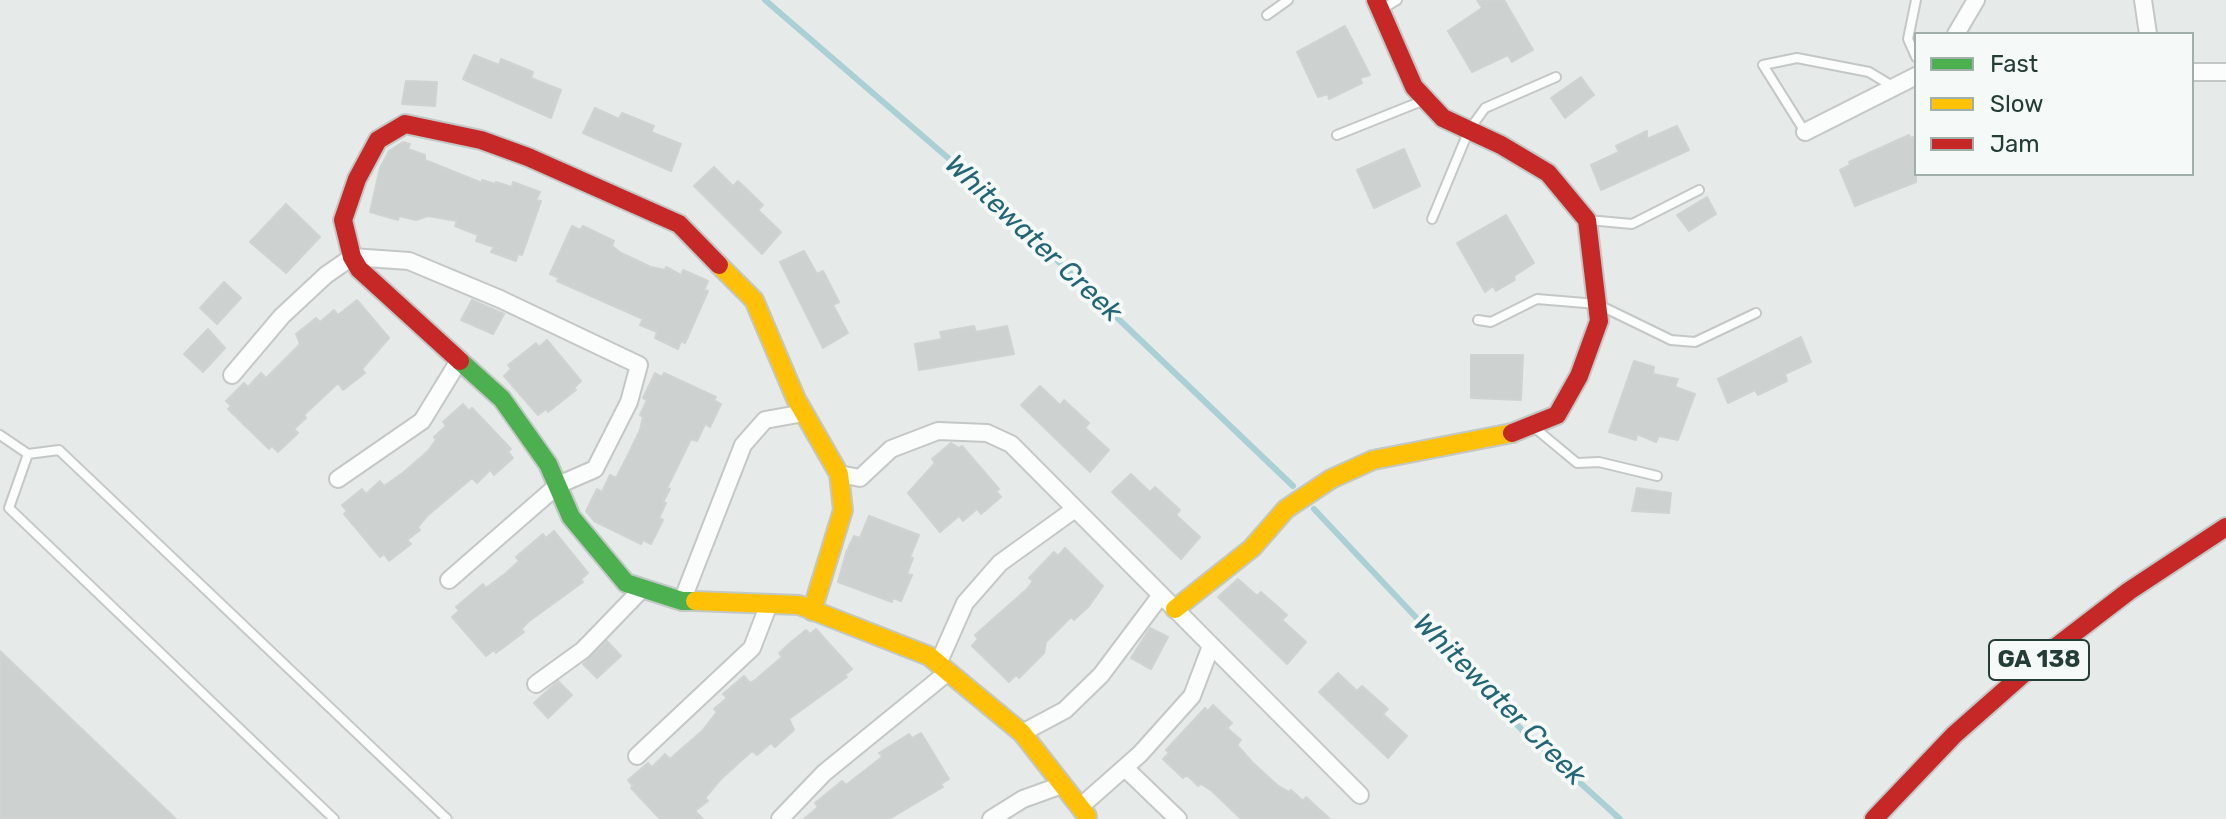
<!DOCTYPE html>
<style>
body{margin:0}
#map{position:relative;width:2226px;height:819px;overflow:hidden;background:#e6ebe9;font-family:Rubik,sans-serif}
canvas{display:block}
.legend{position:absolute;left:1914px;top:32px;width:280px;height:144px;box-sizing:border-box;background:#f5f9f7;border:2px solid #a2aeaa;margin:0;padding:10px 14px;list-style:none;font-size:24px;color:#253d37}
.legend li{display:flex;align-items:center;gap:16px;height:40px}
.legend b{width:40px;border:2px solid #a2aeaa}
</style>
<div id="map">
<canvas width="2226" height="819"></canvas>
<ul class="legend">
<li><b style="height:10px;background:#4caf50"></b>Fast</li>
<li><b style="height:10px;background:#ffc107"></b>Slow</li>
<li><b style="height:10px;background:#c62828"></b>Jam</li>
</ul>
</div>
<script>
const ctx = document.querySelector('canvas').getContext('2d');
ctx.lineJoin = 'round';
const shape = rows => new Path2D(rows.map(r => 'M' + r).join(''));
function trace(path, color, width, dash) { ctx.strokeStyle = color; ctx.lineWidth = width; ctx.lineCap = dash ? 'butt' : 'round'; ctx.setLineDash(dash || []); ctx.stroke(path); }
function fillPath(path, color) { ctx.fillStyle = color; ctx.fill(path, 'evenodd'); }
function drawText(font, color, halo, rows, align = 'center') {
  ctx.font = font + ' Rubik,sans-serif'; ctx.lineWidth = 8; ctx.setLineDash([]); ctx.textBaseline = 'middle'; ctx.strokeStyle = halo; ctx.fillStyle = color; for (const [text, x, y, turn = 0] of rows) {
    ctx.save(); ctx.translate(x, y); ctx.rotate((+turn || 0) * Math.PI / 180); ctx.textAlign = isNaN(turn) ? turn : align; if (halo) ctx.strokeText(text, 0, 0); ctx.fillText(text, 0, 0); ctx.restore();
  }
}
trace(shape([
 [765,0,969,176,1293,486],
 [1314,509,1522,730,1620,819]
]), '#aacfd5', 6);
const building = shape([
 [1477,0,1504,0,1533,50,1512,62,1508,55,1472,72,1448,31,1482,8,1477,0],
 [1345,26,1370,75,1360,78,1362,83,1329,99,1328,94,1318,97,1297,52,1345,26],
 [474,55,499,65,501,59,533,72,531,78,561,90,551,118,463,79,474,55],
 [1581,77,1594,95,1565,118,1551,98,1581,77],
 [406,81,437,82,435,106,402,104,406,81],
 [595,108,619,119,622,113,654,126,651,132,681,144,671,171,583,133,595,108],
 [1677,126,1689,150,1601,190,1591,165,1619,152,1616,146,1647,131,1647,139,1677,126],
 [1909,135,1911,138,1916,136,1916,182,1855,206,1840,170,1850,165,1849,162,1909,135],
 [403,142,410,144,408,149,425,155,425,160,482,183,482,180,495,184,496,182,512,187,513,182,540,192,536,200,541,201,522,255,518,254,516,261,491,252,494,247,476,241,478,235,455,226,457,221,428,216,416,220,399,216,398,220,370,212,380,168,389,151,403,142],
 [1404,149,1420,186,1374,208,1357,170,1404,149],
 [714,167,733,186,738,181,763,205,758,210,781,232,762,254,694,186,714,167],
 [1707,197,1716,214,1689,231,1677,215,1707,197],
 [286,204,320,237,286,273,250,242,286,204],
 [1506,215,1534,263,1514,276,1515,280,1496,291,1493,286,1485,292,1457,243,1506,215],
 [572,226,580,230,583,226,614,241,612,246,621,253,651,267,665,270,666,267,681,275,683,270,708,281,704,290,708,291,685,343,681,341,678,349,655,338,657,332,640,325,643,319,557,281,559,278,550,274,572,226],
 [804,251,817,274,823,271,839,302,833,305,848,333,823,348,780,262,804,251],
 [224,282,241,298,217,324,200,308,224,282],
 [357,300,389,338,362,369,365,373,343,390,338,383,304,415,306,418,294,429,298,433,278,452,272,446,269,449,228,409,231,406,226,401,244,383,248,387,261,373,266,378,300,344,296,334,316,318,320,322,334,310,338,315,357,300],
 [472,300,504,314,493,334,461,320,472,300],
 [974,326,976,332,1007,326,1014,354,919,370,915,344,942,339,940,332,974,326],
 [208,329,225,348,203,372,184,354,208,329],
 [1801,337,1811,362,1785,374,1787,381,1758,395,1755,390,1728,403,1718,379,1801,337],
 [547,340,581,381,574,388,576,390,548,412,546,409,538,415,504,376,511,369,508,365,521,355,536,343,539,347,547,340],
 [1471,355,1523,355,1521,400,1471,398,1471,355],
 [1634,361,1654,367,1653,374,1678,379,1675,387,1695,394,1678,440,1659,436,1656,442,1637,434,1636,440,1609,432,1634,361],
 [655,373,662,377,664,373,716,397,714,400,721,404,710,427,705,424,697,441,691,439,667,488,670,489,663,502,666,503,659,518,663,520,651,544,643,540,641,544,594,521,586,511,597,489,602,492,610,475,616,478,627,457,640,430,643,417,640,415,647,400,643,398,655,373],
 [1040,386,1060,405,1064,400,1089,423,1085,428,1109,450,1090,472,1021,405,1040,386],
 [463,404,469,411,472,408,511,449,508,452,513,458,494,475,490,470,477,483,472,478,427,516,418,527,420,530,407,540,411,544,389,561,384,554,380,557,344,514,347,511,342,505,362,489,366,494,380,481,384,486,404,472,428,451,436,440,434,437,446,426,443,422,463,404],
 [951,443,959,448,962,446,999,489,996,491,1001,497,981,514,977,509,963,521,959,516,940,532,908,493,935,463,932,459,951,443],
 [1131,474,1150,492,1155,487,1180,510,1176,515,1200,537,1181,559,1112,492,1131,474],
 [1637,488,1671,493,1669,513,1632,511,1637,488],
 [869,516,919,535,910,557,913,558,907,574,912,575,901,601,893,598,892,602,838,582,846,553,854,536,860,538,869,516],
 [554,531,588,573,581,579,583,582,528,622,521,629,524,632,496,653,494,650,486,656,452,617,459,611,456,607,483,584,486,588,506,573,519,561,516,557,543,534,546,538,554,531],
 [1065,548,1103,586,1089,606,1074,620,1071,617,1046,642,1044,653,1019,678,1016,675,1009,682,972,646,978,639,975,635,1027,589,1033,581,1029,578,1054,552,1058,556,1065,548],
 [1238,579,1257,596,1261,592,1277,606,1287,615,1282,620,1306,642,1287,664,1218,597,1238,579],
 [1150,628,1168,637,1151,669,1131,658,1150,628],
 [816,629,852,669,845,675,847,677,789,719,794,730,775,747,771,743,757,755,752,751,721,779,705,798,708,801,695,811,703,819,660,819,631,788,633,786,628,780,648,763,652,767,665,754,670,759,702,731,717,712,714,709,727,698,723,694,744,676,750,683,754,681,782,657,779,653,791,642,806,630,810,634,816,629],
 [607,641,621,656,597,678,583,664,607,641],
 [0,651,176,819,0,819,0,651],
 [1338,673,1357,691,1362,686,1388,709,1383,714,1407,736,1388,758,1319,692,1338,673],
 [558,681,572,695,548,718,534,703,558,681],
 [1213,705,1232,723,1227,728,1241,740,1237,745,1253,763,1277,785,1289,792,1291,790,1303,801,1306,797,1330,819,1241,819,1212,791,1201,784,1198,786,1187,775,1183,778,1163,759,1169,753,1166,750,1205,708,1208,711,1213,705],
 [921,733,949,779,941,784,943,787,889,819,804,819,818,807,815,803,842,781,846,785,882,757,879,753,909,734,912,738,921,733]
]);
fillPath(building, '#cdd2d0');
trace(building, '#cfd4d2', 2);
const lane = shape([
 [1916,0,1908,39,1916,57],
 [1382,9,1397,0],
 [1267,15,1288,0],
 [1805,132,1763,65,1797,58,1869,72,1892,86],
 [1337,135,1422,101],
 [1432,219,1469,130,1485,108,1556,77],
 [1588,220,1632,224,1699,190],
 [1478,320,1491,322,1537,299,1597,304,1671,340,1695,342,1756,313],
 [1536,429,1577,463,1599,462,1657,476],
 [0,435,28,454,59,450,447,819],
 [28,454,9,508,334,819]
]);
const street = shape([
 [2143,0,2148,34],
 [1956,34,1976,0],
 [2192,72,2226,72],
 [1805,132,1916,76],
 [232,375,282,316,326,275,352,257,409,261,500,299,639,365,629,402,595,469,558,485,449,580],
 [839,474,860,478,891,449,938,431,987,433,1011,444,1360,795],
 [338,479,422,421,460,359],
 [682,601,743,445,765,420,804,413],
 [938,664,965,603,1000,563,1075,509],
 [536,684,583,650,643,588],
 [1022,733,1065,710,1101,675,1161,595],
 [637,756,752,648,769,604],
 [1125,768,1178,819],
 [1080,807,1140,754,1192,696,1211,646],
 [780,819,824,773,948,672],
 [991,819,1023,799,1062,785]
]);
const fast = shape([
 [460,361,502,399,548,464,571,517,626,583,682,601,695,601]
]);
const slow = shape([
 [719,265,754,300,796,399,839,474,843,510,812,611],
 [695,601,799,605,929,656,1022,733,1087,816],
 [1175,609,1252,548,1286,509,1331,479,1373,460,1512,433]
]);
const jam = shape([
 [1376,0,1414,87,1443,118,1501,145,1548,173,1587,220,1599,321,1579,376,1557,415,1512,433],
 [460,361,359,269,352,257,343,220,357,179,378,140,405,124,481,140,528,157,679,224,719,265],
 [1874,819,1954,735,2039,660,2129,591,2226,527]
]);
trace(lane, '#c3c8c6', 12);
trace(street, '#c3c8c6', 20);
trace(fast, '#c2c8c6', 22);
trace(slow, '#c2c8c6', 22);
trace(jam, '#c2c8c6', 22);
trace(lane, '#fbfcfc', 8);
trace(street, '#fbfcfc', 16);
trace(fast, '#4caf50', 18);
trace(slow, '#ffc107', 18);
trace(jam, '#c62828', 18);
for (const [x, y, w] of [
 [2039,660,100]
]) { const box = new Path2D(); box.roundRect(x - w / 2, y - 20, w, 40, 6); ctx.fillStyle = '#f5f9f7'; ctx.fill(box); trace(box, '#253d37', 2); }
drawText('bold 24px', '#253d37', null, [
 ["GA 138",2039,660]
]);
drawText('italic 28px', '#236675', '#f5f9f7', [
 ["Whitewater Creek",1033,239,43],
 ["Whitewater Creek",1499,700,45]
]);
</script>
